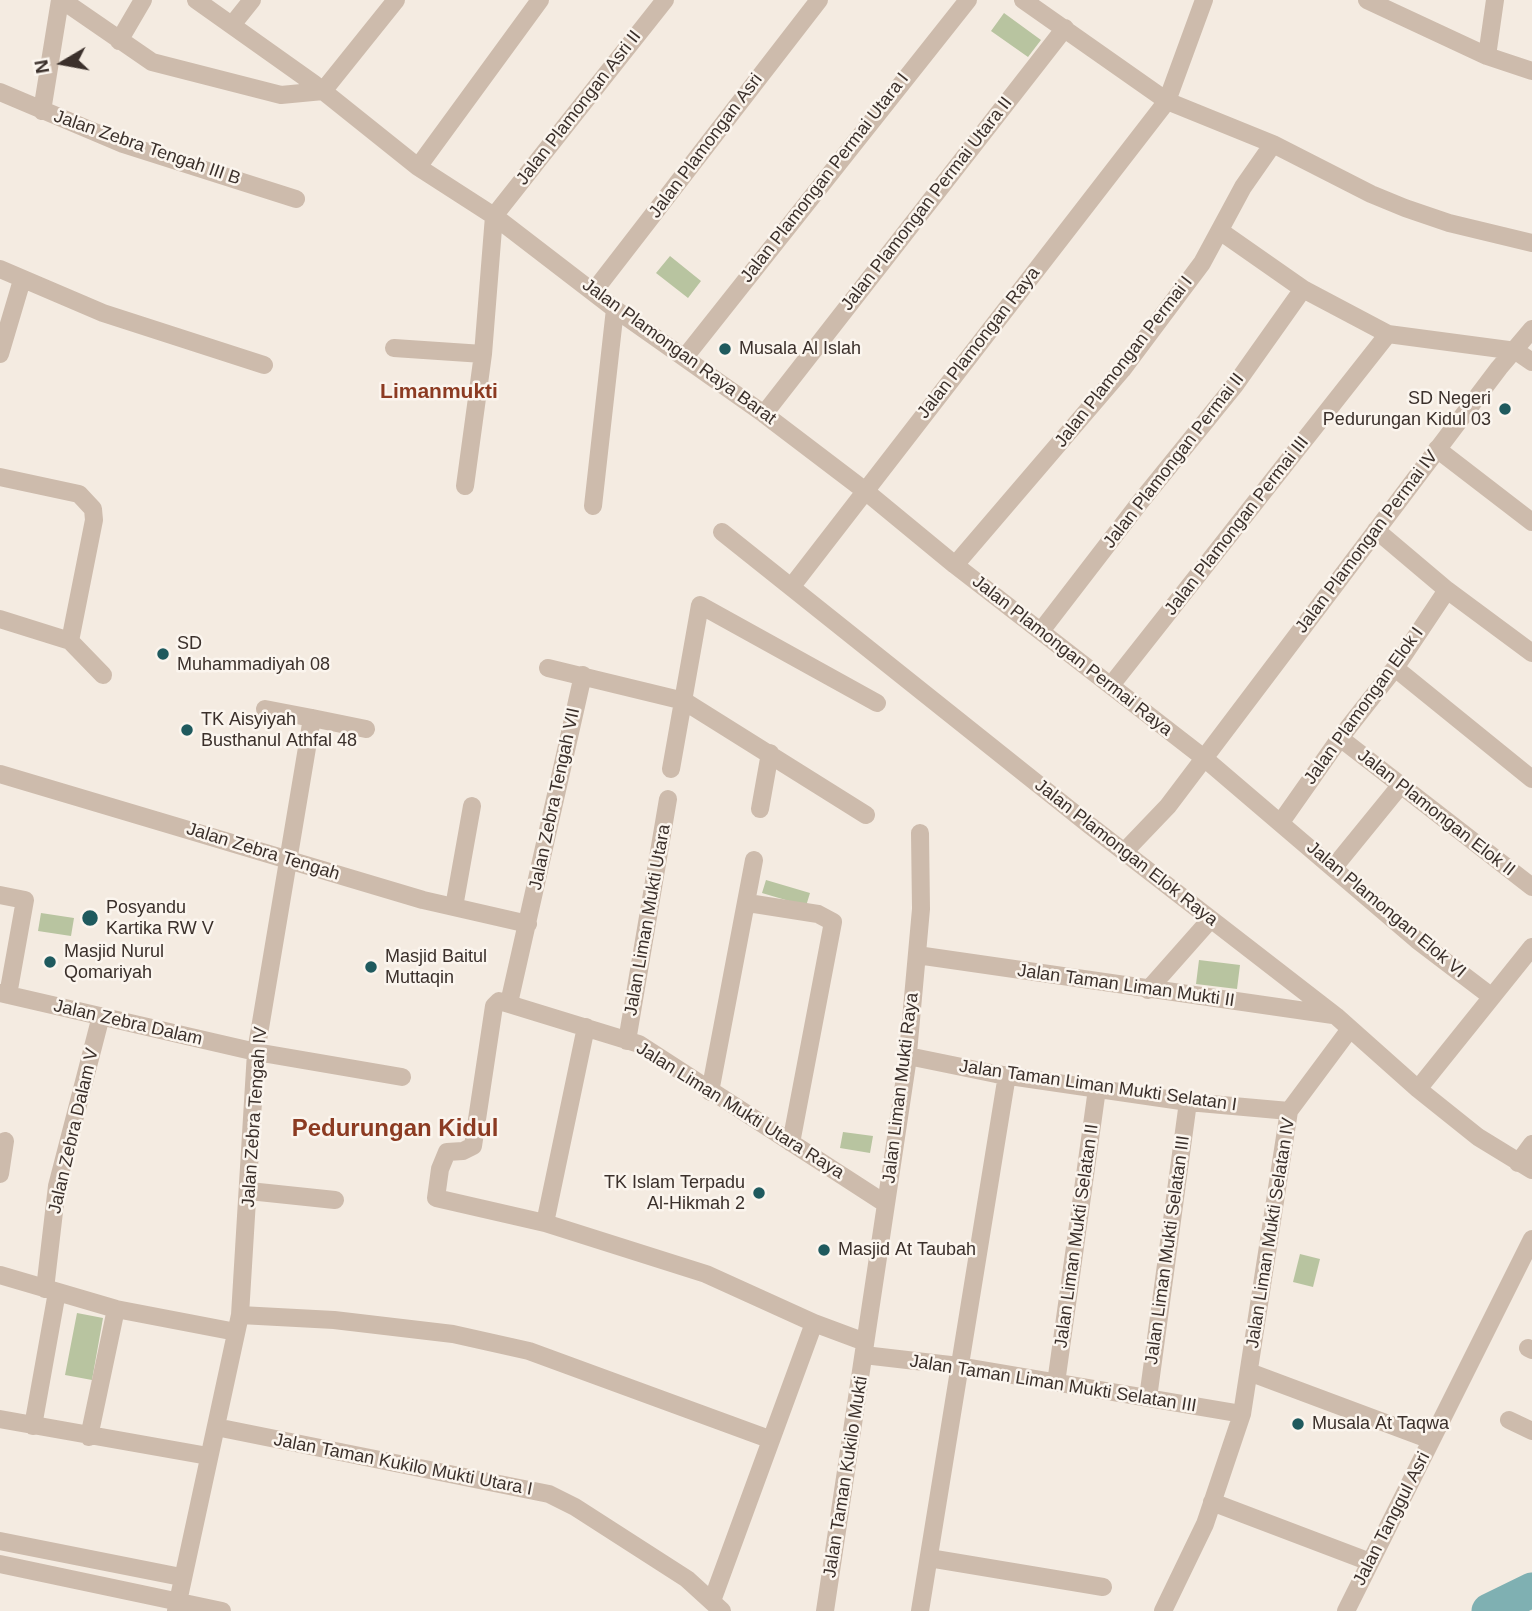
<!DOCTYPE html>
<style>
body{margin:0}
#map{position:relative;width:1532px;height:1611px;overflow:hidden;background:#f4ebe1;font-family:Arial,sans-serif}
canvas{display:block}
.north{position:absolute;left:28px;top:28px;width:70px;height:70px;-webkit-text-stroke:5px #fbf5ee;paint-order:stroke;rotate:260deg;font-size:19px;font-weight:700;line-height:28px;text-align:center;color:#3b302b}
.north::after{content:'';display:block;margin:auto;width:24px;height:32px;background:#3b302b;clip-path:polygon(50% 0,100% 100%,50% 72%,0 100%)}
</style>
<div id="map">
<canvas width="1532" height="1611"></canvas>
<div class="north">N</div>
</div>
<script>
const ctx = document.querySelector('canvas').getContext('2d');
ctx.lineJoin = 'round';
function fillPath(path, color) { ctx.fillStyle = color; ctx.fill(path, 'evenodd'); }
const shape = rows => new Path2D(rows.map(r => 'M' + r).join(''));
function trace(path, color, width, dash) { ctx.strokeStyle = color; ctx.lineWidth = width; ctx.lineCap = dash ? 'butt' : 'round'; ctx.setLineDash(dash || []); ctx.stroke(path); }
function drawText(font, color, halo, rows, align = 'center') {
  ctx.font = font + ' Arial,sans-serif'; ctx.lineWidth = 5; ctx.setLineDash([]); ctx.textBaseline = 'middle'; ctx.strokeStyle = halo; ctx.fillStyle = color; for (const [text, x, y, turn = 0] of rows) {
    ctx.save(); ctx.translate(x, y); ctx.rotate((+turn || 0) * Math.PI / 180); ctx.textAlign = isNaN(turn) ? turn : align; if (halo) ctx.strokeText(text, 0, 0); ctx.fillText(text, 0, 0); ctx.restore();
  }
}
fillPath(shape([
 [1004,13,1041,40,1028,57,991,31],
 [670,256,701,281,688,298,656,273],
 [766,880,810,893,806,906,762,893],
 [41,913,74,918,71,936,38,931],
 [1199,960,1240,965,1237,989,1196,984],
 [843,1132,873,1136,870,1153,840,1148],
 [1300,1254,1320,1259,1313,1287,1293,1282],
 [77,1313,103,1318,92,1380,65,1375]
]), '#b8c4a0');
trace(shape([
 [1489,1611,1532,1590]
]), '#7fb0b2', 35);
trace(shape([
 [62,0,152,62,281,95,323,91,396,0],
 [196,0,313,83,418,167,494,216,615,309,764,414,864,490,955,565,1204,758,1417,940,1492,997],
 [1023,0,1167,101,1273,144,1371,194,1405,208,1449,223,1532,243],
 [1367,0,1487,56,1532,71],
 [232,25,252,0],
 [119,41,143,0],
 [1487,56,1495,0],
 [0,92,123,144,296,199],
 [42,111,60,0],
 [418,167,540,0],
 [494,216,665,0],
 [1220,231,1303,289,1388,334,1516,351,1532,362],
 [0,269,103,313,264,365],
 [594,291,819,0],
 [394,348,483,354],
 [0,354,22,280],
 [685,357,968,0],
 [764,414,1065,28],
 [1437,449,1532,522],
 [0,477,79,494,93,509,94,520,70,641],
 [465,486,483,354,494,216],
 [593,506,615,309],
 [1376,530,1447,590,1532,653],
 [722,532,1088,824,1336,1016,1418,1089,1478,1137,1532,1170],
 [955,565,1122,370,1202,263,1243,187,1273,144],
 [792,586,1167,101,1204,0],
 [0,619,70,641,103,675],
 [1041,631,1141,501,1235,385,1303,289],
 [548,668,684,701,866,815],
 [1395,668,1532,779],
 [1112,684,1388,334],
 [265,709,312,718],
 [1340,738,1532,887],
 [671,769,700,605,877,703],
 [0,774,423,900,528,924],
 [760,809,770,753],
 [1281,822,1340,738,1395,668,1447,590],
 [1124,852,1168,806,1499,368,1532,329],
 [1334,867,1400,786],
 [0,895,25,900,8,995],
 [748,903,818,914,833,922,791,1143],
 [454,907,472,806],
 [917,955,1333,1015],
 [1148,990,1210,920],
 [0,993,256,1052,402,1077],
 [509,1003,583,675],
 [627,1041,668,799],
 [908,1056,996,1074,1188,1102,1289,1111],
 [1418,1089,1532,947],
 [710,1092,754,860],
 [1518,1163,1532,1144],
 [0,1174,5,1141],
 [249,1191,335,1200],
 [545,1223,586,1027],
 [0,1275,116,1309,236,1332],
 [45,1289,57,1186,101,1016],
 [240,1315,334,1320,453,1334,529,1351,769,1439],
 [865,1342,814,1323,706,1274,545,1223,436,1198,440,1169,447,1152,463,1151,473,1146,494,1006,499,1001,639,1044,886,1204],
 [1528,1348,1532,1350],
 [864,1355,959,1366,1242,1414],
 [1249,1372,1431,1440],
 [1056,1383,1097,1089],
 [1148,1398,1188,1102],
 [0,1419,208,1456],
 [1509,1420,1532,1431],
 [33,1426,57,1292],
 [216,1427,549,1494,575,1507,687,1579,722,1611],
 [89,1437,116,1309],
 [1212,1502,1370,1562],
 [0,1541,181,1577],
 [929,1558,1103,1587],
 [0,1564,222,1611],
 [712,1601,814,1323],
 [176,1611,240,1315,256,1052,312,718,366,729],
 [825,1611,907,1064,921,909,920,833],
 [920,1611,1007,1075],
 [1163,1611,1205,1524,1242,1414,1289,1111,1350,1029],
 [1346,1611,1532,1239]
]), '#cdbbac', 18);
for (const [x, y, r, color] of [
 [725,349,7,"#1f5a5e"],
 [1505,409,7,"#1f5a5e"],
 [163,654,7,"#1f5a5e"],
 [187,730,7,"#1f5a5e"],
 [90,918,9,"#1f5a5e"],
 [50,962,7,"#1f5a5e"],
 [371,967,7,"#1f5a5e"],
 [759,1193,7,"#1f5a5e"],
 [824,1250,7,"#1f5a5e"],
 [1298,1424,7,"#1f5a5e"]
]) { const dot = new Path2D(); dot.arc(x, y, r, 0, 2 * Math.PI); ctx.fillStyle = color; ctx.fill(dot); trace(dot, '#fbf5ee', 2.5); }
drawText('18px', '#3b302b', '#fbf5ee', [
 ["Jalan Plamongan Asri II",579,108,-52],
 ["Jalan Plamongan Asri",706,146,-53],
 ["Jalan Zebra Tengah III B",147,148,19],
 ["Jalan Plamongan Permai Utara I",825,178,-52],
 ["Jalan Plamongan Permai Utara II",927,204,-52],
 ["Jalan Plamongan Raya",979,343,-52],
 ["Jalan Plamongan Raya Barat",679,352,36],
 ["Jalan Plamongan Permai I",1124,362,-52],
 ["Jalan Plamongan Permai II",1174,461,-52],
 ["Jalan Plamongan Permai III",1237,526,-52],
 ["Jalan Plamongan Permai IV",1367,542,-53],
 ["Jalan Plamongan Permai Raya",1072,656,38],
 ["Jalan Plamongan Elok I",1364,706,-54],
 ["Jalan Zebra Tengah VII",555,799,-78],
 ["Jalan Plamongan Elok II",1436,813,38],
 ["Jalan Zebra Tengah",263,852,17],
 ["Jalan Plamongan Elok Raya",1126,853,38],
 ["Jalan Plamongan Elok VI",1386,910,40],
 ["Jalan Liman Mukti Utara",648,920,-80],
 ["Jalan Taman Liman Mukti II",1126,986,8],
 ["Jalan Zebra Dalam",128,1023,13],
 ["Jalan Taman Liman Mukti Selatan I",1098,1086,8],
 ["Jalan Liman Mukti Raya",901,1088,-83],
 ["Jalan Liman Mukti Utara Raya",740,1111,32],
 ["Jalan Zebra Tengah IV",255,1117,-86],
 ["Jalan Zebra Dalam V",74,1131,-77],
 ["Jalan Liman Mukti Selatan IV",1271,1233,-81],
 ["Jalan Liman Mukti Selatan II",1077,1236,-82],
 ["Jalan Liman Mukti Selatan III",1168,1250,-82],
 ["Jalan Taman Liman Mukti Selatan III",1053,1384,9],
 ["Jalan Taman Kukilo Mukti Utara I",403,1465,11],
 ["Jalan Taman Kukilo Mukti",846,1477,-81],
 ["Jalan Tanggul Asri",1392,1519,-63]
]);
drawText('18px', '#3b302b', '#fbf5ee', [
 ["Musala Al Islah",739,349],
 ["SD Negeri",1491,399,"right"],
 ["Pedurungan Kidul 03",1491,420,"right"],
 ["SD",177,644],
 ["Muhammadiyah 08",177,665],
 ["TK Aisyiyah",201,720],
 ["Busthanul Athfal 48",201,741],
 ["Posyandu",106,908],
 ["Kartika RW V",106,929],
 ["Masjid Nurul",64,952],
 ["Qomariyah",64,973],
 ["Masjid Baitul",385,957],
 ["Muttaqin",385,978],
 ["TK Islam Terpadu",745,1183,"right"],
 ["Al-Hikmah 2",745,1204,"right"],
 ["Masjid At Taubah",838,1250],
 ["Musala At Taqwa",1312,1424]
], 'left');
drawText('bold 21px', '#8c3b22', '#fbf5ee', [
 ["Limanmukti",439,392]
]);
drawText('bold 24px', '#8c3b22', '#fbf5ee', [
 ["Pedurungan Kidul",395,1129]
]);
</script>
